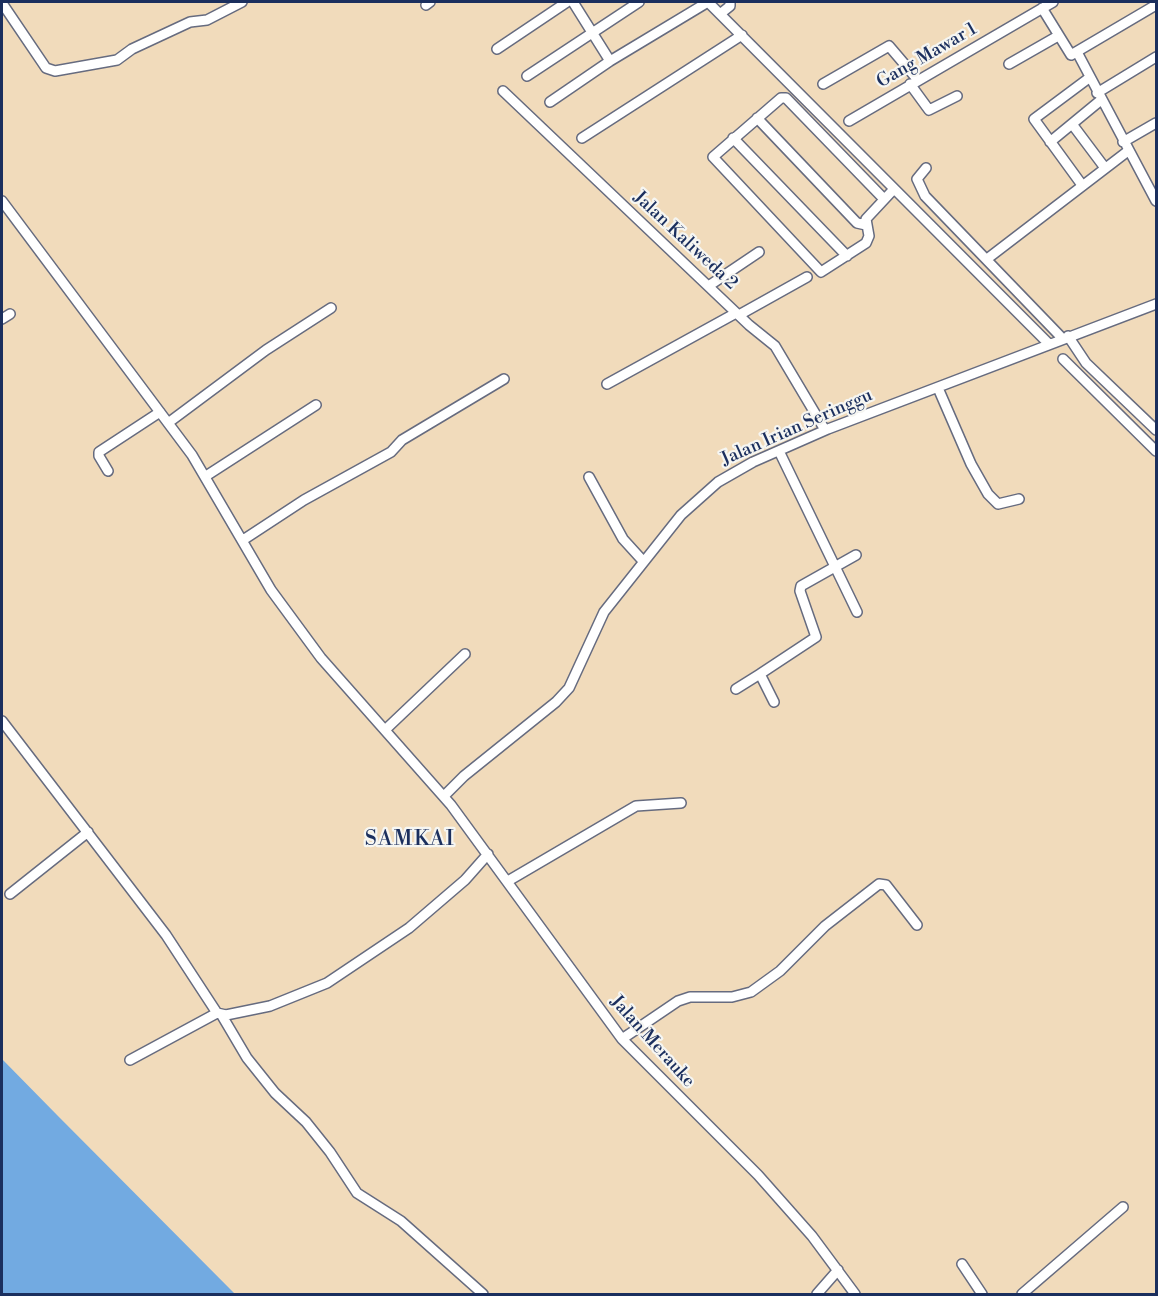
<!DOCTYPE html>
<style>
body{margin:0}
#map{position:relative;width:1158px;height:1296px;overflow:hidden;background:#f1dbbb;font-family:"Libre Bodoni",serif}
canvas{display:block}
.frame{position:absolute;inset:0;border:3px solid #1b2f5e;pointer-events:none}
</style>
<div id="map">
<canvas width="1158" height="1296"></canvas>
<div class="frame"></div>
</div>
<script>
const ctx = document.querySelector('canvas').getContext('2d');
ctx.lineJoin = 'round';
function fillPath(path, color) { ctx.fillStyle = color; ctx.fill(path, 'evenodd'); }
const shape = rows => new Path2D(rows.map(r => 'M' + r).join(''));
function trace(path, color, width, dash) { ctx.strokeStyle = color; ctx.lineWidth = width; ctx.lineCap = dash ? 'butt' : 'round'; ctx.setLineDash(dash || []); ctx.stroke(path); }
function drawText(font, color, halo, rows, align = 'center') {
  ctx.font = font + ' "Libre Bodoni",serif'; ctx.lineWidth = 4.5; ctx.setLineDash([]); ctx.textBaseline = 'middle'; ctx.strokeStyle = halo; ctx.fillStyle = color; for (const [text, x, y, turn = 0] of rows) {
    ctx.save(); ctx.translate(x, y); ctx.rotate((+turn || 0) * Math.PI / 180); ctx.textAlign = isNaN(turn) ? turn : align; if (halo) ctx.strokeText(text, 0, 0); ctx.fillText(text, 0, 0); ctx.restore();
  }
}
fillPath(shape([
 [2,1059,57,1115,235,1294,2,1294]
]), '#72aae1');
const minor = shape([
 [573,2,610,61],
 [708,2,1048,343],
 [2,3,46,68,55,71,117,60,132,49,190,22,207,20,242,2],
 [426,5,430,2],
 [1042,8,1071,55,1156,5],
 [720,14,730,6,730,2],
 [497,49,567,2],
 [1077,52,1156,201],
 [1009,64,1058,36],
 [527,76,639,2],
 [823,84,889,46,918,80],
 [910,84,929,110,957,96],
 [503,91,749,325,775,346,825,430],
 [1097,93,1156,57],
 [550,102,610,61,708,2],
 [757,118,857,223,866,225],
 [849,121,1053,2],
 [1072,124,1105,168],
 [582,138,742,35],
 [733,138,847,256],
 [1050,142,1101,100],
 [1123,142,1156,123],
 [926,168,917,179,925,196,1062,338],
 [1082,185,1034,119,1089,78],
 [883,198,786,98,781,98,713,157,821,272,866,243,869,236,866,219,894,189],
 [2,201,192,455,271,590,321,658,451,805,622,1039,758,1175,812,1236,855,1294],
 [987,259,1128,151],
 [710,285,759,252],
 [739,315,807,277],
 [2,319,10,314],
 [1068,336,1086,363,1156,430],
 [1063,359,1156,451],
 [607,384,736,313],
 [938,388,971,464,988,494,998,504,1019,499],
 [168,423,266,350,331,308],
 [779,451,857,612],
 [108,471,99,456,99,452,160,412],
 [206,476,316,405],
 [589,477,623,539,643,561],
 [243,540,304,500,391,452,402,440,504,379],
 [736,689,760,674],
 [774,702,760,674,816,637,800,591,801,586,856,555],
 [2,721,166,935,217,1013],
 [385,730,465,654],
 [444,796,464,776,556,702,569,688,604,612,681,515,718,482,753,462,828,429,1156,304],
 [508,881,636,806,681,803],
 [10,894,88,832],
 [221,1014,247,1058,275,1093,306,1122,330,1152,357,1193,401,1221,483,1294],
 [622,1039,678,1001,690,997,732,997,751,992,780,971,825,926,879,884,886,885,917,925],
 [130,1060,217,1013,226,1015,270,1006,327,983,409,928,465,880,488,854],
 [962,1264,982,1294],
 [817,1294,838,1270],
 [1022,1294,1123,1207]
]);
trace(minor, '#666b7f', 12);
trace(minor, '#fff', 9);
drawText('18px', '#1b2f5e', '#f6f6f2', [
 ["Gang Mawar 1",927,56,-30],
 ["Jalan Kaliweda 2",685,241,43],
 ["Jalan Irian Seringgu",797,428,-24],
 ["Jalan Merauke",652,1042,48]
]);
ctx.letterSpacing = '1.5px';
drawText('21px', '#1b2f5e', '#f6f6f2', [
 ["SAMKAI",410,840]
]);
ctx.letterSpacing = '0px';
</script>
